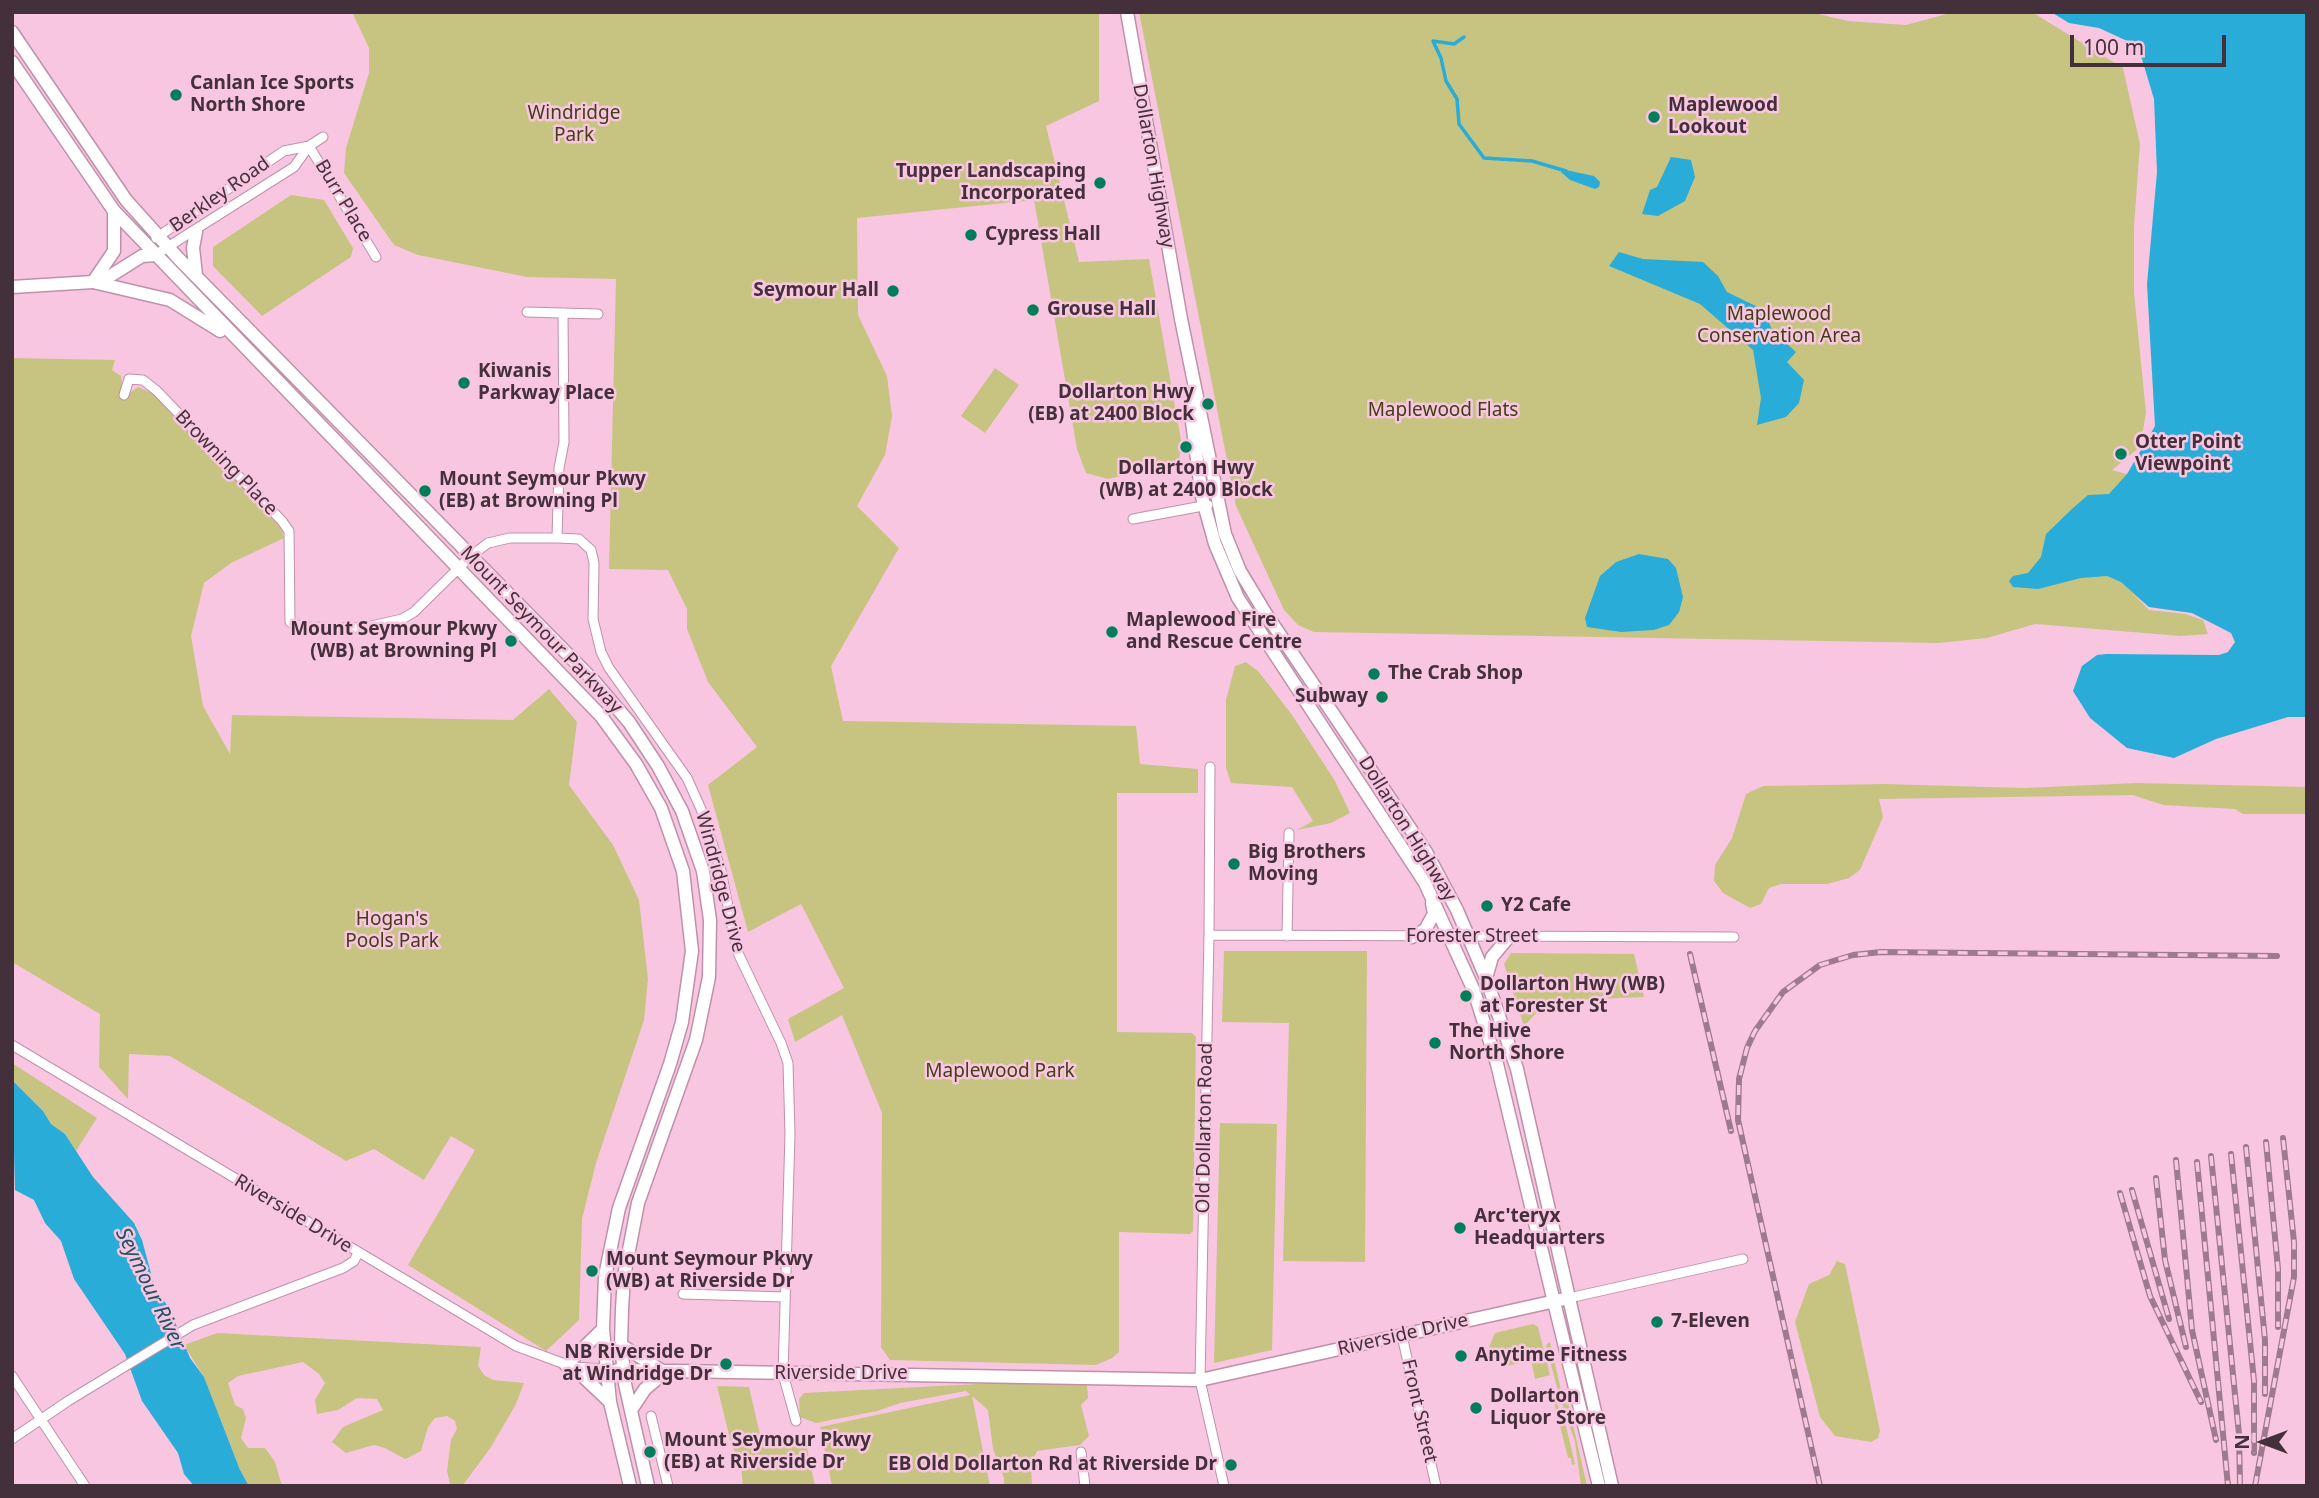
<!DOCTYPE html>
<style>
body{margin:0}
#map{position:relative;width:2319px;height:1498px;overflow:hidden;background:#f8c6e0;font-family:"Noto Sans",sans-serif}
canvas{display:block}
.frame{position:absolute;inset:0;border:14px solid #44303b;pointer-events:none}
.north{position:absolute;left:2228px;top:1407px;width:70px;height:70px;-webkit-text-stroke:5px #f8c6e0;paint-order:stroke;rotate:270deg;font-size:19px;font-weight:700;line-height:28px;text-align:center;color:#44303b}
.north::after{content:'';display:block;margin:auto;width:24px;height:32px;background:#44303b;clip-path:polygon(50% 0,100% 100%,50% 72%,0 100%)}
.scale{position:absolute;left:2070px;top:35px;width:156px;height:32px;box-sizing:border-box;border:4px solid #44303b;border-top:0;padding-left:9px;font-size:21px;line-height:24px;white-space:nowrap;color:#44303b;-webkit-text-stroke:5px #f8c6e0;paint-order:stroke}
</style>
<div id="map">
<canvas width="2319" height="1498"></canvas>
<div class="frame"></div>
<div class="north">N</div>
<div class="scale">100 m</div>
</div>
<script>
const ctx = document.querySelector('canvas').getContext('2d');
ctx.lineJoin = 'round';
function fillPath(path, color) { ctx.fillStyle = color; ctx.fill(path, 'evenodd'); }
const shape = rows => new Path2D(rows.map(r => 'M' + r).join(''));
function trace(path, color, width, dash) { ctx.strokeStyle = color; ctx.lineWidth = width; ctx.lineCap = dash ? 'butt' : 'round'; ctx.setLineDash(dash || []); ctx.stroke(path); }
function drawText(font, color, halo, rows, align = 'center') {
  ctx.font = font + ' "Noto Sans",sans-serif'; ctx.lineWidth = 5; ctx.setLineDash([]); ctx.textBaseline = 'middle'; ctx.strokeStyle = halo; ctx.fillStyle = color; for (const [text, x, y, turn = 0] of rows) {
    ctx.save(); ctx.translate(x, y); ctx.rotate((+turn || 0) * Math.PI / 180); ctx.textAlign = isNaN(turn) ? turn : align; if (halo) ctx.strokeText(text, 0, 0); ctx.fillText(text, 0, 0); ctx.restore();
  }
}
fillPath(shape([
 [352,12,1099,12,1099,101,1046,126,1079,262,1149,259,1182,446,1178,463,1108,479,1086,473,1077,449,1034,200,857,218,858,315,887,376,892,416,885,455,857,506,899,548,831,666,843,721,1136,726,1140,764,1198,769,1198,793,1117,793,1117,1032,1192,1033,1196,1037,1193,1231,1190,1234,1119,1232,1119,1352,1112,1358,1096,1365,890,1360,881,1347,882,1113,842,1015,795,1042,788,1019,844,988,801,904,748,932,708,785,757,747,708,682,687,629,687,609,668,570,609,569,616,279,527,277,418,255,394,245,344,173,346,148,369,73,369,48],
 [1139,12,1810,12,1848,21,1906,25,1954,12,2035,14,2123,68,2140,144,2134,226,2134,293,2146,413,2140,447,2112,470,2148,480,2307,656,2228,652,2235,642,2231,632,2192,613,2149,607,2133,594,2149,610,2185,614,2203,620,2208,634,2181,636,2035,624,1987,638,1938,643,1314,632,1298,625,1284,610,1236,506],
 [291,195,324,200,353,248,351,257,262,316,213,266,213,247],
 [12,358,115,360,112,370,121,376,123,391,131,392,138,387,152,393,274,518,282,531,284,538,231,563,204,583,191,636,203,706,230,754,232,715,513,720,549,689,577,722,569,785,613,845,639,900,648,979,644,1020,596,1163,582,1219,579,1320,546,1351,408,1265,475,1150,451,1136,424,1180,374,1149,346,1161,170,1056,129,1054,128,1099,99,1067,100,1014,12,962],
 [995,368,1019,385,985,433,961,416],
 [1246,662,1259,672,1292,715,1335,781,1350,813,1331,823,1297,830,1313,821,1292,787,1231,783,1226,768,1226,700,1235,666],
 [2137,783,2307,787,2307,814,2243,814,2235,809,2163,805,2133,795,1879,799,1883,817,1860,870,1849,878,1827,884,1781,884,1769,888,1761,904,1750,908,1723,893,1714,881,1715,865,1732,838,1746,794,1763,786,1884,784,2024,788],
 [1224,951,1367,951,1365,1262,1283,1261,1289,1023,1222,1022],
 [1511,953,1634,954,1644,997,1548,1001,1524,1026,1504,964],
 [12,1063,97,1118,76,1151,65,1134,51,1124,43,1111,12,1080],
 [1220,1123,1277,1124,1272,1350,1214,1363],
 [1837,1261,1845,1264,1847,1273,1880,1431,1878,1438,1871,1442,1835,1436,1820,1417,1795,1322,1809,1284,1829,1275],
 [1533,1324,1538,1327,1550,1375,1535,1379,1531,1360,1507,1366,1503,1351,1491,1354,1489,1347,1495,1333],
 [217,1333,481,1347,478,1366,484,1375,493,1380,524,1383,516,1404,491,1447,463,1485,450,1484,447,1471,451,1440,457,1429,455,1421,447,1416,435,1418,428,1427,421,1451,405,1459,385,1448,374,1445,346,1453,332,1442,343,1427,383,1410,377,1399,357,1398,338,1410,317,1414,315,1400,325,1383,319,1374,303,1362,238,1376,228,1383,235,1405,243,1409,246,1418,241,1438,248,1448,265,1448,275,1462,282,1486,249,1486,240,1470,204,1377,184,1345],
 [1550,1342,1562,1395,1560,1399,1546,1345],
 [1035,1381,1087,1385,1088,1398,1081,1405,1089,1436,1080,1445,1037,1451,1031,1464,1032,1486,1004,1486,1004,1478,993,1449,988,1410,972,1396,990,1486,832,1486,820,1427,970,1395,966,1391,900,1403,877,1411,816,1423,800,1417,799,1399,804,1393],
 [717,1386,749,1387,762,1443,807,1448,815,1486,743,1486,741,1466,731,1443],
 [1551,1390,1565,1422,1575,1464,1572,1465,1571,1458,1568,1458],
 [1566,1394,1587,1486,1581,1486,1575,1442,1561,1401]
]), '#c7c482');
fillPath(shape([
 [2051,12,2307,12,2307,717,2288,717,2216,739,2174,758,2127,748,2090,718,2073,691,2082,666,2097,655,2107,654,2219,655,2228,652,2235,642,2231,633,2192,613,2149,607,2121,582,2107,576,2081,578,2038,589,2013,587,2009,581,2013,576,2028,573,2041,557,2046,534,2073,508,2088,495,2109,494,2127,474,2155,426,2147,284,2157,172,2154,99,2138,46,2099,28,2069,23],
 [1671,157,1691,160,1695,177,1685,201,1658,216,1642,214,1650,190,1657,187],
 [1566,170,1594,176,1600,182,1599,187,1595,189,1570,180,1561,172],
 [1619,252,1643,259,1703,262,1718,276,1727,292,1764,310,1772,330,1796,352,1787,362,1804,380,1799,403,1786,417,1757,425,1761,398,1753,350,1700,304,1609,266],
 [1639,554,1668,559,1676,568,1683,597,1679,612,1669,625,1654,630,1621,632,1587,627,1585,618,1600,576,1616,562],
 [12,1080,43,1111,51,1124,65,1134,93,1177,134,1223,142,1240,155,1288,169,1308,190,1358,204,1377,240,1470,249,1486,194,1486,184,1474,178,1453,142,1401,125,1354,74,1279,61,1241,45,1223,34,1200,15,1190]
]), '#29acd8');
trace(shape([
 [1464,37,1454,44,1433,41,1441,58,1446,81,1457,99,1459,124,1484,158,1532,161,1566,171]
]), '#29acd8', 3.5);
const minor = shape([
 [309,146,376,257],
 [156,238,284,151,309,146],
 [155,255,294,167,309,146,323,137],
 [527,312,598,314],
 [563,313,564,442,559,468,557,538,579,539,591,550,594,563,593,619,601,652,609,668,687,778,701,809,721,871,737,951,781,1043,788,1063,790,1134,783,1374,796,1421],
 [124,395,129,379,143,380,157,391,282,521,289,531,290,622,302,627,363,628,402,619,414,612,471,556,488,543,510,538,557,538],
 [1133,519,1208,505],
 [1210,767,1209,935,1200,1380,1224,1486],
 [1209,935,1734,937],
 [1287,936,1289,833],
 [12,1045,516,1346,573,1367,606,1369],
 [683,1294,785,1297],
 [1569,1298,1743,1259],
 [1402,1336,1436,1486],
 [12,1376,85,1486],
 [651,1416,668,1486],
 [12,1439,68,1401,193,1325,343,1268,354,1261,358,1253],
 [1081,1452,1085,1486]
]);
const tertiary = shape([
 [1127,12,1181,319,1225,534,1240,571,1266,614,1426,852,1457,910,1486,978,1517,1069,1569,1298],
 [12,287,93,282,107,278,142,256,155,255],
 [1190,407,1202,497,1215,544,1238,598,1425,883,1474,991,1497,1064,1554,1302],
 [1412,937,1425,930,1431,919,1434,914,1432,903],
 [1486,978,1492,957,1508,938]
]);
const secondary = shape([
 [12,32,126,200,178,258,593,680,629,722,658,766,682,811,703,871,710,920,709,977,696,1040,638,1203,624,1276,622,1309,621,1345,625,1384,648,1486],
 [12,62,114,211,601,716,636,764,661,808,683,871,692,951,682,1022,670,1064,619,1208,605,1276,603,1329,610,1402,630,1486],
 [114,211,114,251,93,282,170,300,220,331],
 [196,232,193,248,196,275],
 [1554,1302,1599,1486],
 [621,1345,664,1372],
 [566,1365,603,1329],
 [573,1367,610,1402],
 [617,1370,1200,1380,1569,1298,1612,1486],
 [631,1410,645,1389,664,1373]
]);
trace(minor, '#c090a9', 11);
trace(tertiary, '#c090a9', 15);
trace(secondary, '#c090a9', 15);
trace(minor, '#fff', 9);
trace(tertiary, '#fff', 12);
trace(secondary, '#fff', 12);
const rail = shape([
 [1690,954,1731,1131],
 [2266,1142,2278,1269,2278,1327],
 [2246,1147,2265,1340,2265,1394],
 [2231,1154,2254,1381,2254,1453],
 [2211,1156,2239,1434,2240,1486],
 [2176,1160,2192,1330,2216,1440],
 [2197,1162,2228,1486],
 [2156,1178,2165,1260,2186,1347],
 [2132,1190,2169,1319],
 [2120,1193,2150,1296,2201,1402],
 [1820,1486,1738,1120,1739,1079,1747,1048,1755,1031,1783,992,1820,965,1853,955,1881,952,2277,956],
 [2255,1486,2294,1277,2294,1242,2283,1138]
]);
trace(rail, '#9d7a8d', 6);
trace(rail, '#f8c6e0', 3.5, [10]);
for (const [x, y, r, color] of [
 [176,95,7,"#027d5c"],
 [1654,117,7,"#027d5c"],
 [1100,183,7,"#027d5c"],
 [971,235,7,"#027d5c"],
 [893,291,7,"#027d5c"],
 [1033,310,7,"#027d5c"],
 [464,383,7,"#027d5c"],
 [1208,404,7,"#027d5c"],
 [1186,447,7,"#027d5c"],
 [2121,454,7,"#027d5c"],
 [425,491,7,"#027d5c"],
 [1112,632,7,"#027d5c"],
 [511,641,7,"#027d5c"],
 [1374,674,7,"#027d5c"],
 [1382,697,7,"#027d5c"],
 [1234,864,7,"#027d5c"],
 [1487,906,7,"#027d5c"],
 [1466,996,7,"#027d5c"],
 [1435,1043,7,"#027d5c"],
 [1460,1228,7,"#027d5c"],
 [592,1271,7,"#027d5c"],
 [1657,1322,7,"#027d5c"],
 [1461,1356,7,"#027d5c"],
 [726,1364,7,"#027d5c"],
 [1476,1408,7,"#027d5c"],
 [650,1452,7,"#027d5c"],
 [1231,1465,7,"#027d5c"]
]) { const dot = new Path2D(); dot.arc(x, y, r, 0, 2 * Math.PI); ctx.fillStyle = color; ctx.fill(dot); trace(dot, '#f8c6e0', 2.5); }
drawText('bold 19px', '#44303b', '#f8c6e0', [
 ["Canlan Ice Sports",190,84],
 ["North Shore",190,106],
 ["Maplewood",1668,106],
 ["Lookout",1668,128],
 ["Tupper Landscaping",1086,172,"right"],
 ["Incorporated",1086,194,"right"],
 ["Cypress Hall",985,235],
 ["Seymour Hall",879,291,"right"],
 ["Grouse Hall",1047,310],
 ["Kiwanis",478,372],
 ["Parkway Place",478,394],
 ["Dollarton Hwy",1194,393,"right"],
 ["(EB) at 2400 Block",1194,415,"right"],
 ["Otter Point",2135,443],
 ["Viewpoint",2135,465],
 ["Dollarton Hwy",1186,469,"center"],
 ["(WB) at 2400 Block",1186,491,"center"],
 ["Mount Seymour Pkwy",439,480],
 ["(EB) at Browning Pl",439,502],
 ["Maplewood Fire",1126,621],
 ["and Rescue Centre",1126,643],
 ["Mount Seymour Pkwy",497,630,"right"],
 ["(WB) at Browning Pl",497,652,"right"],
 ["The Crab Shop",1388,674],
 ["Subway",1368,697,"right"],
 ["Big Brothers",1248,853],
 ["Moving",1248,875],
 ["Y2 Cafe",1501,906],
 ["Dollarton Hwy (WB)",1480,985],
 ["at Forester St",1480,1007],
 ["The Hive",1449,1032],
 ["North Shore",1449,1054],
 ["Arc'teryx",1474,1217],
 ["Headquarters",1474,1239],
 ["Mount Seymour Pkwy",606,1260],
 ["(WB) at Riverside Dr",606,1282],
 ["7-Eleven",1671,1322],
 ["NB Riverside Dr",712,1353,"right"],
 ["at Windridge Dr",712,1375,"right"],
 ["Anytime Fitness",1475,1356],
 ["Dollarton",1490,1397],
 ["Liquor Store",1490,1419],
 ["Mount Seymour Pkwy",664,1441],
 ["(EB) at Riverside Dr",664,1463],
 ["EB Old Dollarton Rd at Riverside Dr",1217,1465,"right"]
], 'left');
drawText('19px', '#423f15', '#f8c6e0', [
 ["Windridge",574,114],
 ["Park",574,136],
 ["Maplewood",1779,315],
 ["Conservation Area",1779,337],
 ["Maplewood Flats",1443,411],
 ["Hogan's",392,920],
 ["Pools Park",392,942],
 ["Maplewood Park",1000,1072]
]);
drawText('19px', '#44303b', '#f8c6e0', [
 ["Dollarton Highway",1153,166,80],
 ["Berkley Road",220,195,-35],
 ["Burr Place",343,201,59],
 ["Browning Place",226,463,46],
 ["Mount Seymour Parkway",541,630,46],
 ["Dollarton Highway",1407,829,58],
 ["Windridge Drive",720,882,75],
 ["Forester Street",1472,937],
 ["Old Dollarton Road",1205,1128,-89],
 ["Riverside Drive",293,1214,31],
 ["Riverside Drive",1403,1335,-13],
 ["Riverside Drive",841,1374],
 ["Front Street",1419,1411,77]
]);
drawText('italic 21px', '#215366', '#f8c6e0', [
 ["Seymour River",150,1289,64]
]);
</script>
